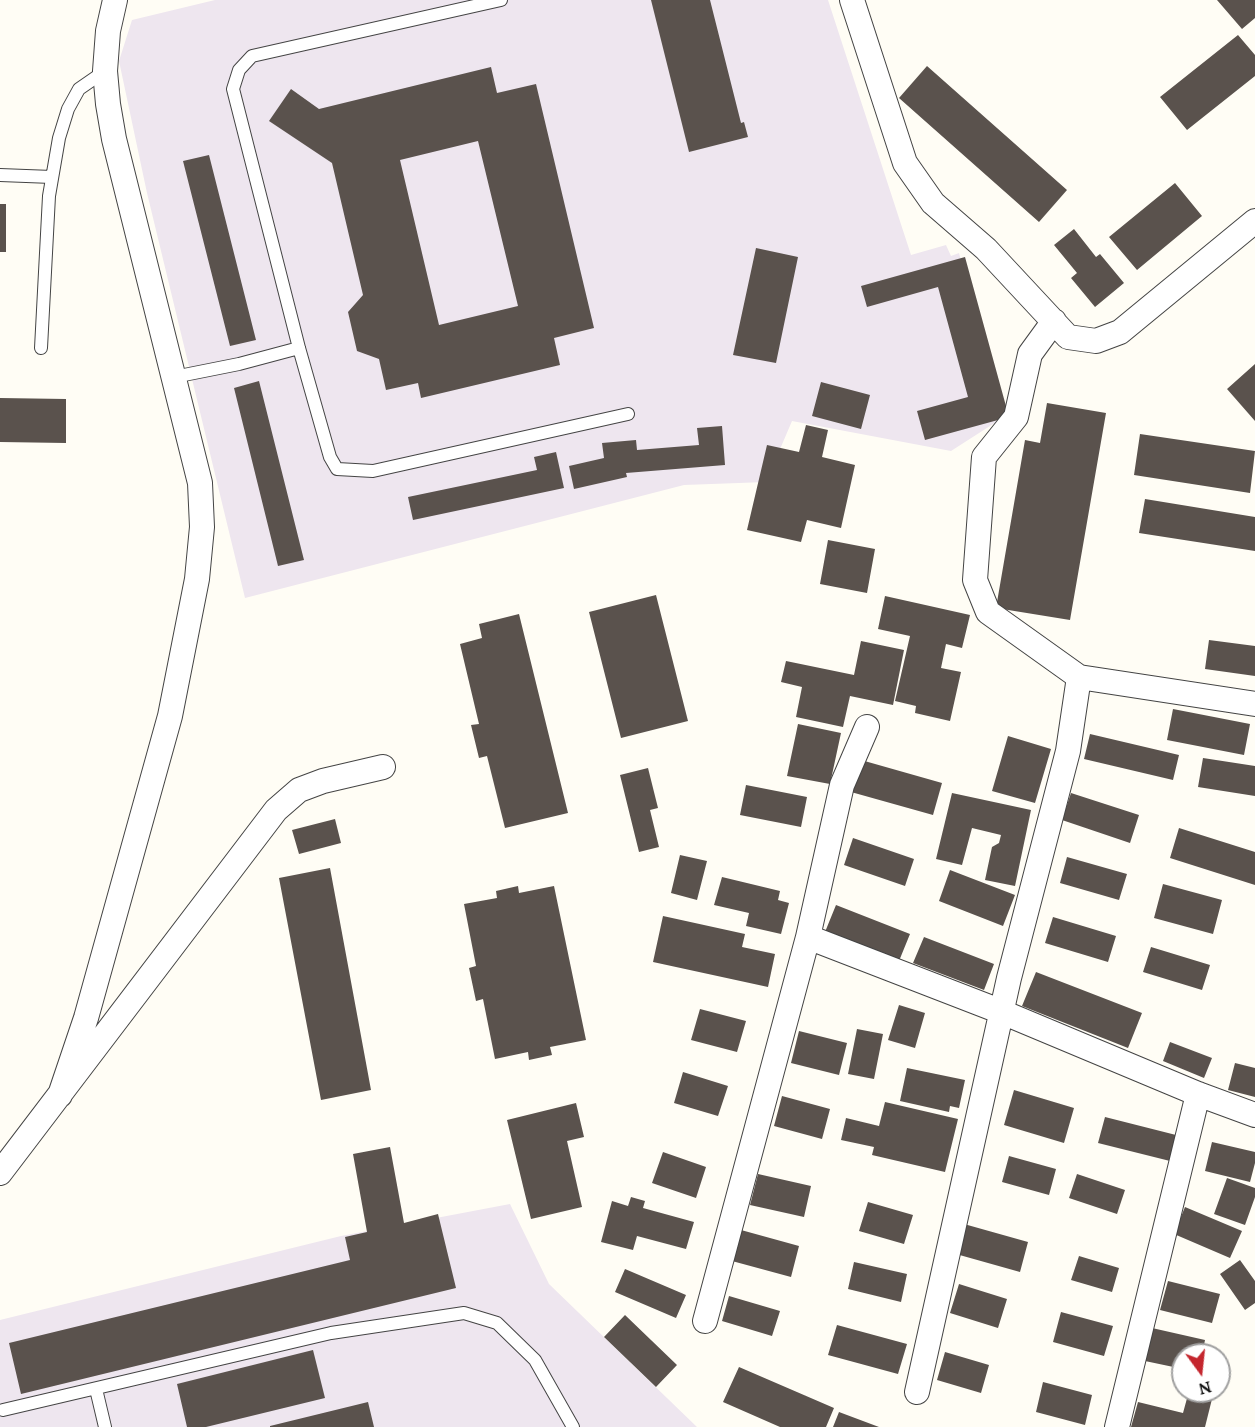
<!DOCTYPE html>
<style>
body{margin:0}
#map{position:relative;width:1255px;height:1427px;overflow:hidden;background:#fffdf5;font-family:Lora,serif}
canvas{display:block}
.north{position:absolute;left:1171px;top:1343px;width:60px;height:60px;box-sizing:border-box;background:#fff;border:2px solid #a0a0a0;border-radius:50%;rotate:165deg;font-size:16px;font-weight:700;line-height:24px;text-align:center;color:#111}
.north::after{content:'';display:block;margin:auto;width:21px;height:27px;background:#c4262e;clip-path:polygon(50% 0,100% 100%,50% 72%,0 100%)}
</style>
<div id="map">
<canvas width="1255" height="1427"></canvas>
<div class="north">N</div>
</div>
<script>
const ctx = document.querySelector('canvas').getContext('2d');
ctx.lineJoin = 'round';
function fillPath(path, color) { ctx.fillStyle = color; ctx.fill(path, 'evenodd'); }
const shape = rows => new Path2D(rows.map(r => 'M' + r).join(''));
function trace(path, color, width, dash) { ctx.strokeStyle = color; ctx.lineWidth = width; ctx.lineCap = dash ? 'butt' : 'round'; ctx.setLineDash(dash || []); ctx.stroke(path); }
fillPath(shape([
 [215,0,828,0,911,255,946,245,951,256,959,253,1004,417,951,451,792,421,766,482,684,485,245,598,147,193,119,61,132,20],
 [510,1204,549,1284,697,1427,0,1427,0,1320,341,1236]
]), '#eee6ef');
fillPath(shape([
 [651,0,710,0,741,123,744,122,748,137,689,152],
 [1217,0,1255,0,1255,18,1242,29],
 [1238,35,1255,55,1255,76,1187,130,1160,97],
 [927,66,1067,190,1039,222,899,98],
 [491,67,497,93,536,84,594,328,554,338,560,365,421,398,418,383,386,390,379,359,357,351,348,312,363,295,332,163,269,121,291,89,319,109],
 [478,141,518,306,439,325,400,160],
 [209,155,256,340,230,346,183,161],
 [1175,183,1202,216,1137,270,1109,237],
 [0,204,6,204,6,252,0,252],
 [1074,229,1096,257,1100,254,1124,283,1095,307,1071,278,1077,273,1054,245],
 [756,248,798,257,776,363,733,355],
 [965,257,1009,417,925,440,917,411,968,397,938,287,867,307,861,286],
 [1255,364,1255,421,1227,389],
 [259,381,304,560,278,566,234,388],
 [821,382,870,395,861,429,812,416],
 [0,398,66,399,66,443,0,442],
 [1047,403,1106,413,1070,620,996,608,1025,440,1040,443],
 [806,425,828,430,822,457,855,465,841,528,807,520,801,542,747,530,767,445,799,452],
 [722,426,725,465,626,473,627,477,574,489,569,466,604,458,602,443,636,440,637,450,699,445,697,428],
 [1140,434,1255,451,1250,493,1134,475],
 [556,452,564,488,413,520,408,497,537,470,534,457],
 [1145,499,1255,517,1255,551,1139,533],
 [828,540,875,549,867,593,820,584],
 [656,595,688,721,621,738,589,612],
 [885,596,970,615,962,648,946,644,941,668,961,672,950,721,915,713,916,706,895,701,910,636,878,629],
 [519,614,568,813,505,828,487,756,479,758,471,725,479,724,460,644,482,638,479,624],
 [1209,640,1255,646,1255,676,1205,669],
 [861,641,904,650,893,705,850,696,843,727,796,717,802,687,781,682,786,661,854,675],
 [1173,709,1250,724,1244,755,1167,740],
 [798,724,841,733,830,784,787,776],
 [1090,734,1179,755,1173,780,1084,759],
 [1008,736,1051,749,1035,803,992,791],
 [1203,758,1255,766,1255,796,1198,787],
 [861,760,942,783,933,815,851,792],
 [648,768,658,808,650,810,659,847,639,852,620,775],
 [746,785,807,797,801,827,740,815],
 [952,793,1031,810,1015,886,985,880,992,847,999,843,1001,835,972,828,962,865,936,859],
 [1071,793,1139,815,1130,843,1062,820],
 [335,819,341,843,299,854,292,830],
 [1179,828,1255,852,1255,885,1170,858],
 [853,838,914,859,905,886,844,865],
 [680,855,707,861,697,900,671,893],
 [1067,857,1127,874,1119,900,1060,883],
 [330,868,371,1090,321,1100,279,878],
 [950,870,1015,895,1003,926,939,901],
 [722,877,780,891,778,900,789,903,781,934,746,926,749,913,714,905],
 [1163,884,1222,900,1213,934,1154,918],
 [518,886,519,893,554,886,586,1040,550,1047,552,1055,529,1060,528,1052,495,1059,483,999,476,1001,469,968,476,966,464,904,497,898,496,891],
 [836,905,910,934,899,961,825,932],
 [663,916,745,934,742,947,775,954,768,987,653,962],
 [1053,917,1116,936,1108,962,1045,943],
 [924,937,994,964,984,990,913,963],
 [1151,947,1210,965,1202,990,1143,972],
 [1036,972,1142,1013,1128,1048,1022,1006],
 [899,1005,925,1013,915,1048,888,1040],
 [700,1009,746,1021,737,1052,691,1040],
 [857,1029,883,1034,874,1079,848,1074],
 [799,1031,847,1043,839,1075,791,1063],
 [1170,1042,1212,1058,1204,1078,1163,1061],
 [1235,1063,1255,1068,1255,1097,1228,1090],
 [907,1068,965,1080,959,1108,950,1106,949,1112,900,1101],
 [683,1072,728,1086,718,1116,674,1103],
 [1014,1090,1074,1108,1064,1143,1004,1125],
 [782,1096,830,1109,822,1139,774,1126],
 [885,1102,958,1119,945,1172,872,1155,874,1147,841,1140,846,1118,879,1126],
 [576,1103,584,1137,567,1141,582,1207,531,1219,507,1120],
 [1105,1117,1176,1135,1170,1161,1098,1143],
 [1212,1142,1255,1152,1255,1163,1250,1182,1205,1171],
 [390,1147,404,1223,438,1214,456,1288,21,1394,9,1343,350,1260,345,1237,367,1232,353,1154],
 [663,1152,706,1167,696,1198,652,1183],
 [1009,1156,1056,1169,1049,1195,1002,1182],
 [758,1174,811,1186,804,1217,750,1205],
 [1077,1174,1125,1190,1117,1214,1069,1198],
 [1227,1178,1255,1188,1255,1197,1245,1225,1214,1214],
 [631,1197,645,1201,643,1208,694,1222,686,1249,637,1236,633,1250,601,1242,612,1201,628,1206],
 [868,1202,913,1215,904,1244,859,1231],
 [1185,1207,1242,1231,1230,1258,1174,1234],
 [964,1224,1028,1242,1020,1272,956,1254],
 [741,1230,799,1246,791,1277,732,1261],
 [1079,1256,1119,1268,1112,1292,1071,1280],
 [1240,1260,1255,1281,1255,1303,1245,1310,1220,1274],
 [854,1262,907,1274,901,1302,848,1289],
 [625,1269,686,1295,676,1318,615,1292],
 [1168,1281,1220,1294,1212,1323,1160,1310],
 [959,1284,1007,1299,998,1328,950,1313],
 [729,1296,780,1311,772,1336,722,1321],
 [1061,1312,1113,1326,1104,1356,1053,1342],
 [625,1315,677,1365,656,1387,604,1337],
 [837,1325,907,1344,898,1374,828,1355],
 [1152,1328,1205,1340,1202,1355,1183,1355,1183,1369,1145,1361],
 [313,1350,325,1398,206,1427,187,1427,177,1384],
 [945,1352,989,1365,981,1393,937,1380],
 [739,1367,834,1408,826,1427,780,1427,723,1402],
 [1043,1382,1092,1395,1085,1425,1036,1412],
 [1189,1391,1213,1395,1205,1427,1131,1427,1138,1402,1183,1413],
 [368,1402,374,1427,270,1427,270,1426],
 [839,1412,879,1427,833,1427]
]), '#5a524d');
const service = shape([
 [501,0,252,56,239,70,233,89,299,348,330,457,337,469,373,471,628,414],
 [0,175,52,177],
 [41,348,49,196,59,138,68,109,79,89,105,71],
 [174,377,239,364,299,348],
 [96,1389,105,1427],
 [3,1410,331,1333,464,1313,497,1323,535,1360,573,1427]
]);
const minor = shape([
 [852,0,905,163,933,203,986,249,1068,337,1096,341,1120,332,1255,221],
 [1079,677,1255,704],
 [808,937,842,785,867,727],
 [60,1095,86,1018,170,716,197,579,202,527,200,483,114,139,108,104,105,71,108,31,115,0],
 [0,1173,276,810,299,790,323,781,383,767],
 [705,1321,808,937,1002,1012,1198,1094,1255,1115],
 [917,1392,1009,978,1068,751,1079,677,988,612,975,580,984,457,1016,417,1030,354,1054,321],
 [1117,1427,1198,1094]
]);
trace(service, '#444', 14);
trace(minor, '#444', 26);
trace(service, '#fff', 12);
trace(minor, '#fff', 24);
</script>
